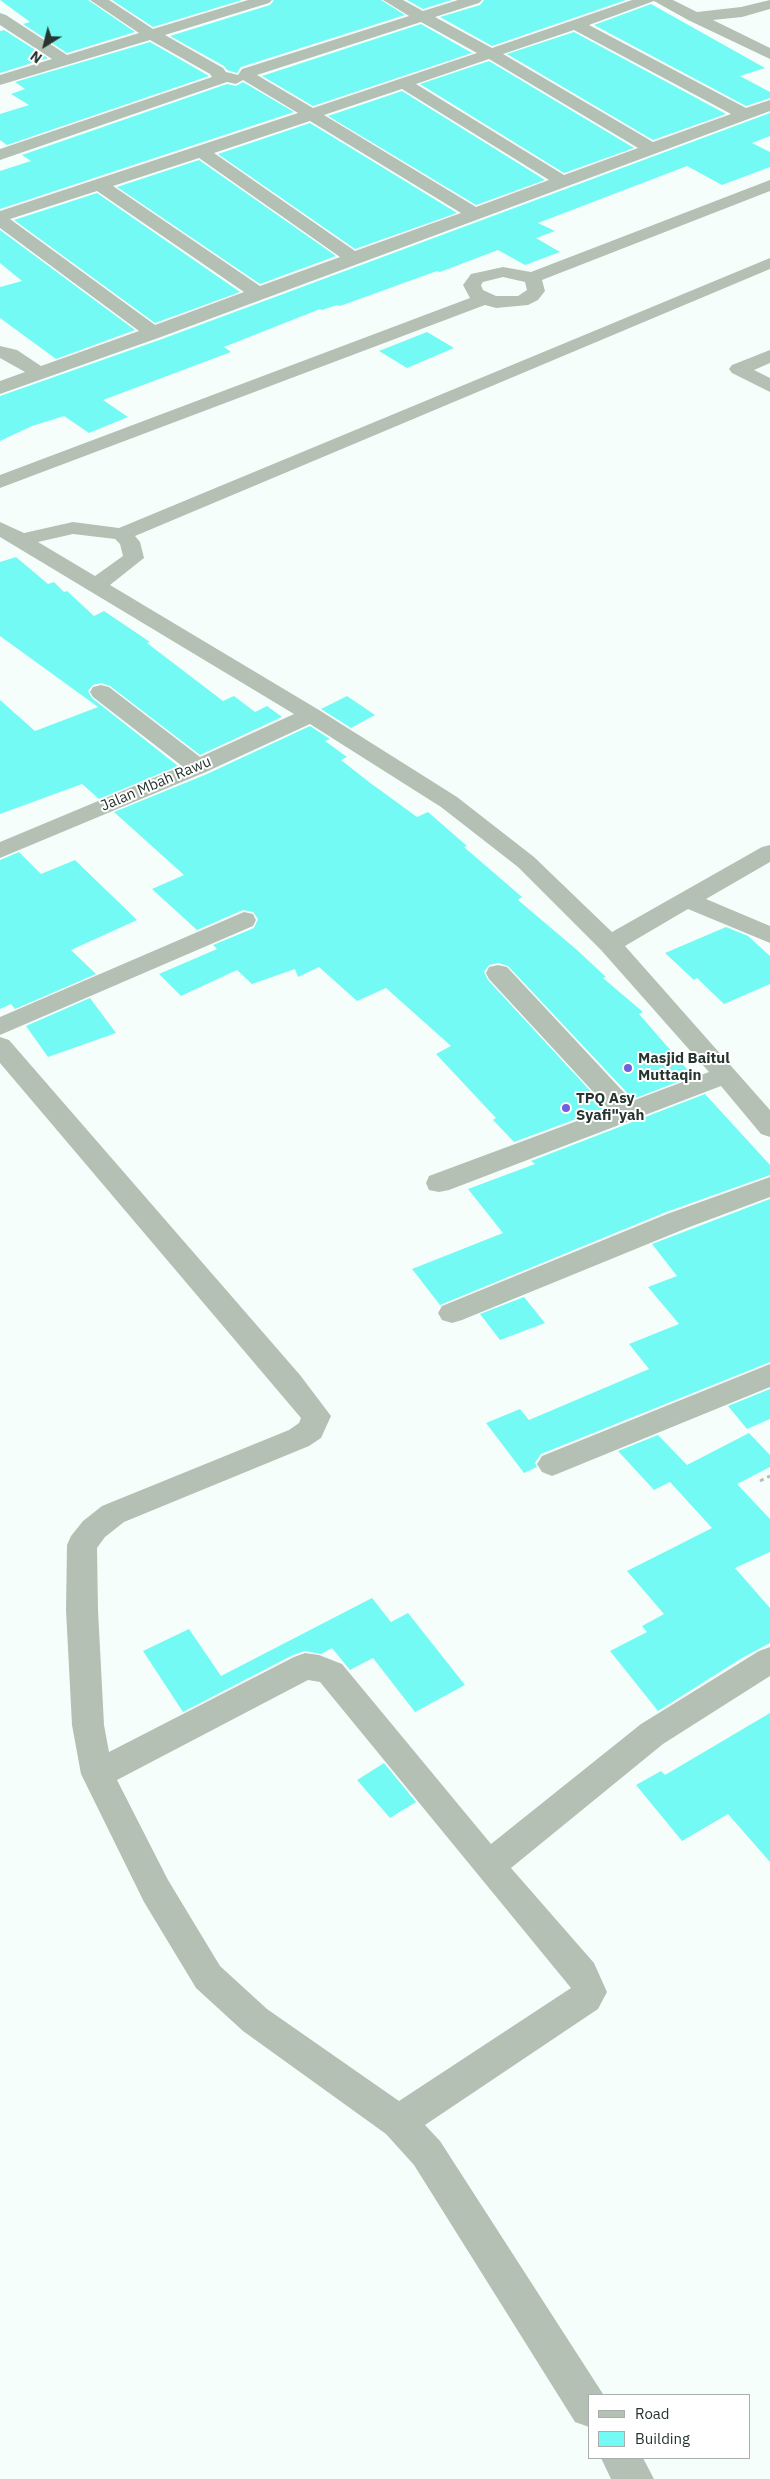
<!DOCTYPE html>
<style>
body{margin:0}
#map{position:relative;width:770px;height:2479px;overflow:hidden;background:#f6fefb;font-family:"IBM Plex Sans",sans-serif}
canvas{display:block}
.legend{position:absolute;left:588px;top:2394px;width:162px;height:65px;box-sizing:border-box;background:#fff;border:1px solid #a8aeac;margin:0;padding:6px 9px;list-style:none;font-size:15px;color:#26352f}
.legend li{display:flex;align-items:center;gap:10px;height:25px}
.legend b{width:25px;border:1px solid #a8aeac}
.north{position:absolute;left:20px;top:20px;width:50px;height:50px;-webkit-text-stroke:4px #fff;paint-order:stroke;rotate:216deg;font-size:14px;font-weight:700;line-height:20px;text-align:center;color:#26352f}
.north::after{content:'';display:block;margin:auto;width:18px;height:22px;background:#26352f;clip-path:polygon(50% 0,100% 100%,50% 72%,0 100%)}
</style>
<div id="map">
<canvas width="770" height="2479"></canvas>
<ul class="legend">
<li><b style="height:6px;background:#b5c0b4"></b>Road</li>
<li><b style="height:14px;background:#74faf4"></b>Building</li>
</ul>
<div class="north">N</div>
</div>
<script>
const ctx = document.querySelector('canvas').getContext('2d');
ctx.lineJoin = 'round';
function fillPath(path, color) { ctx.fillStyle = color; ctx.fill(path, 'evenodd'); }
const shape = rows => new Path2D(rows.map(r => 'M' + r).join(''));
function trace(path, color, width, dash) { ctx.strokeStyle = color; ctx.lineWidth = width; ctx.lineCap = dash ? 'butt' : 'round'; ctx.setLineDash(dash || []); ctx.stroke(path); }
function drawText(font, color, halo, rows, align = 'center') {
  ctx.font = font + ' "IBM Plex Sans",sans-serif'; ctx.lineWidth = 4; ctx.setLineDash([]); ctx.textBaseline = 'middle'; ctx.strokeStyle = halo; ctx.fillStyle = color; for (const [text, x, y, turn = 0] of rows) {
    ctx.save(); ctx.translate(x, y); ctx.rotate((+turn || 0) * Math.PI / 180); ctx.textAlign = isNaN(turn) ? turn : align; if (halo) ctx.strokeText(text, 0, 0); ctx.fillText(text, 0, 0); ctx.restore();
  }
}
fillPath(shape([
 [0,0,88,0,135,32,67,53,23,24,30,22],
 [112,0,242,0,153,27],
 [274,0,381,0,405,15,241,67,237,73,227,70,224,66,170,36,270,5],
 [407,0,452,0,423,9],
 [484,0,626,0,492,46,440,17,480,5],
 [651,4,765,68,740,76,770,92,770,98,746,106,594,25],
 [421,24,472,53,313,106,262,76],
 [4,30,48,58,0,73,0,31],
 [574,32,726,114,653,140,507,54],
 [150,42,209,76,7,145,0,140,0,114,29,105,11,94,25,89,15,82],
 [489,61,634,148,564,173,420,84],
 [243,82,294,112,0,209,0,171,31,161,22,155,227,84,236,86],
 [402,91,545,180,476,205,328,116],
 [770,113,770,136,752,143,770,152,770,167,722,185,687,166,538,223,555,231,536,238,560,252,525,265,498,250,440,272,437,271,340,306,337,305,322,310,320,309,224,347,231,352,103,400,128,417,89,433,64,416,32,426,0,441,0,396,162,339],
 [310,123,457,213,355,249,218,154],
 [199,160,336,256,260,284,117,187],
 [97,193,240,292,155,323,14,220],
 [0,230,135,330,56,359,0,318,0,287,22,281,0,263],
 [427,332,454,348,407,368,379,351],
 [16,557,48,584,54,582,64,592,67,591,94,616,104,611,150,642,147,643,223,701,234,696,255,712,267,706,282,717,200,755,110,686,101,683,93,685,88,691,92,698,178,766,99,799,82,784,0,814,0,700,35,731,98,707,0,636,0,562],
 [347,696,375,715,351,728,321,709],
 [310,726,330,739,325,741,347,757,341,760,369,782,417,817,428,812,467,846,464,847,522,897,518,900,577,950,606,977,603,978,643,1012,639,1014,693,1076,633,1099,508,966,498,963,489,965,484,972,488,980,606,1108,514,1142,493,1120,496,1118,436,1054,451,1046,386,988,357,1001,319,967,298,977,295,969,252,984,237,970,181,996,159,974,217,949,213,945,254,928,258,919,253,912,243,910,197,930,152,889,184,875,114,812,207,774],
 [19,852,41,874,75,860,137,920,71,950,96,974,15,1009,11,1004,0,1009,0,860],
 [726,927,748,936,770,956,770,984,724,1004,697,978,694,980,665,953],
 [90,998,116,1033,48,1057,26,1026],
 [705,1094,770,1165,770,1175,666,1212,440,1305,412,1269,503,1233,468,1189,535,1164,531,1161],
 [770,1199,770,1362,541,1454,535,1463,537,1467,524,1473,486,1423,520,1409,529,1420,649,1369,629,1344,679,1324,648,1287,677,1276,652,1244],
 [524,1297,545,1323,500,1340,480,1314],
 [770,1389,770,1419,747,1429,728,1406],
 [749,1433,770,1455,770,1467,737,1484,770,1519,770,1552,735,1568,770,1608,770,1643,742,1658,658,1711,610,1651,647,1632,642,1626,664,1614,627,1571,712,1528,670,1482,654,1490,618,1451,658,1435,687,1465],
 [372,1598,391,1622,408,1613,465,1685,415,1712,373,1658,350,1670,332,1648,321,1654,305,1651,293,1655,183,1712,143,1651,189,1629,221,1676],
 [770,1713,770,1862,728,1814,682,1841,636,1785,661,1771,665,1775],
 [384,1763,416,1802,390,1818,357,1780]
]), '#74faf4');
trace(shape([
 [760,1481,770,1476]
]), '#b4bfbb', 3, [4, 4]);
fillPath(shape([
 [90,0,109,0,153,29,248,0,272,0,269,3,165,35,223,68,226,72,238,75,242,69,409,16,383,0,403,0,423,11,458,0,482,0,479,3,435,17,492,48,632,0,673,0,697,12,741,7,770,0,770,9,742,17,713,20,770,48,770,59,688,20,654,1,589,25,746,108,770,100,770,111,161,337,0,394,0,381,25,372,0,358,0,346,17,350,41,366,139,331,0,228,0,211,298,113,243,80,236,84,227,82,0,160,0,149,212,77,210,74,150,40,0,85,0,75,52,59,0,25,0,13,6,15,67,55,139,33,90,0],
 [421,22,477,53,313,108,257,75,421,22],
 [574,30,731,114,653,142,503,54,574,30],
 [489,59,638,148,564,175,416,84,489,59],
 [402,89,549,180,476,207,324,115,402,89],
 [310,121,461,213,355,251,214,153,310,121],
 [199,158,340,257,260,286,113,186,199,158],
 [97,191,244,292,155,325,10,219,97,191],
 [770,180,770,191,542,280,545,291,538,300,528,305,496,308,485,305,0,488,0,475,470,298,463,285,471,274,503,267,531,272,770,180],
 [503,277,525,282,527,290,518,296,496,296,483,290,481,285,483,282,503,277],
 [770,258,770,269,135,536,140,542,144,558,110,585,319,710,457,797,534,857,612,932,762,847,770,845,770,862,706,899,770,926,770,943,688,909,625,946,770,1110,770,1137,761,1134,721,1086,449,1190,439,1192,429,1190,426,1183,429,1176,609,1109,489,979,486,973,489,967,498,965,507,967,632,1101,709,1072,601,950,518,867,441,807,310,724,206,772,0,858,0,842,182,766,93,697,90,692,93,687,101,685,109,687,200,757,294,714,0,537,0,522,24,533,73,522,119,528,770,258],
 [73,534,115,539,120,544,123,556,95,576,38,542,73,534],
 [770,350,770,363,754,370,770,378,770,392,732,373,729,369,732,365,770,350],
 [244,912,253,914,256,920,253,926,0,1035,0,1017,244,912],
 [0,1037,9,1040,300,1375,331,1416,321,1438,309,1446,124,1522,105,1537,97,1548,98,1610,104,1725,109,1752,294,1657,305,1653,319,1655,342,1664,491,1844,641,1724,759,1651,770,1647,770,1676,663,1744,511,1868,594,1963,607,1992,598,2009,425,2125,440,2141,603,2394,589,2395,589,2427,575,2422,414,2165,386,2134,243,2031,196,1988,144,1902,81,1774,72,1725,66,1610,67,1545,71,1536,83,1521,102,1506,289,1430,299,1423,301,1418,0,1063,0,1037],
 [308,1680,320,1682,571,1988,399,2101,267,2009,220,1966,168,1880,117,1780,308,1680],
 [770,1177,770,1197,687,1228,462,1320,452,1323,442,1320,438,1313,442,1306,667,1214,770,1177],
 [770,1364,770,1387,562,1472,552,1476,542,1472,537,1464,542,1456,770,1364],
 [601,2458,643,2458,654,2479,611,2479,601,2458]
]), '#b5c0b4');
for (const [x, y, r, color] of [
 [628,1068,5,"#725fd9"],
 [566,1108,5,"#725fd9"]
]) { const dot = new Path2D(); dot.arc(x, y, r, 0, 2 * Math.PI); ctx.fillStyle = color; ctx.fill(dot); trace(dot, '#fff', 2); }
drawText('15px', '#26352f', '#fff', [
 ["Jalan Mbah Rawu",156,784,-23]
]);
drawText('bold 15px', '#26352f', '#fff', [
 ["Masjid Baitul",638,1059],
 ["Muttaqin",638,1076],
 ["TPQ Asy",576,1099],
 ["Syafi\"yah",576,1116]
], 'left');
</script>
